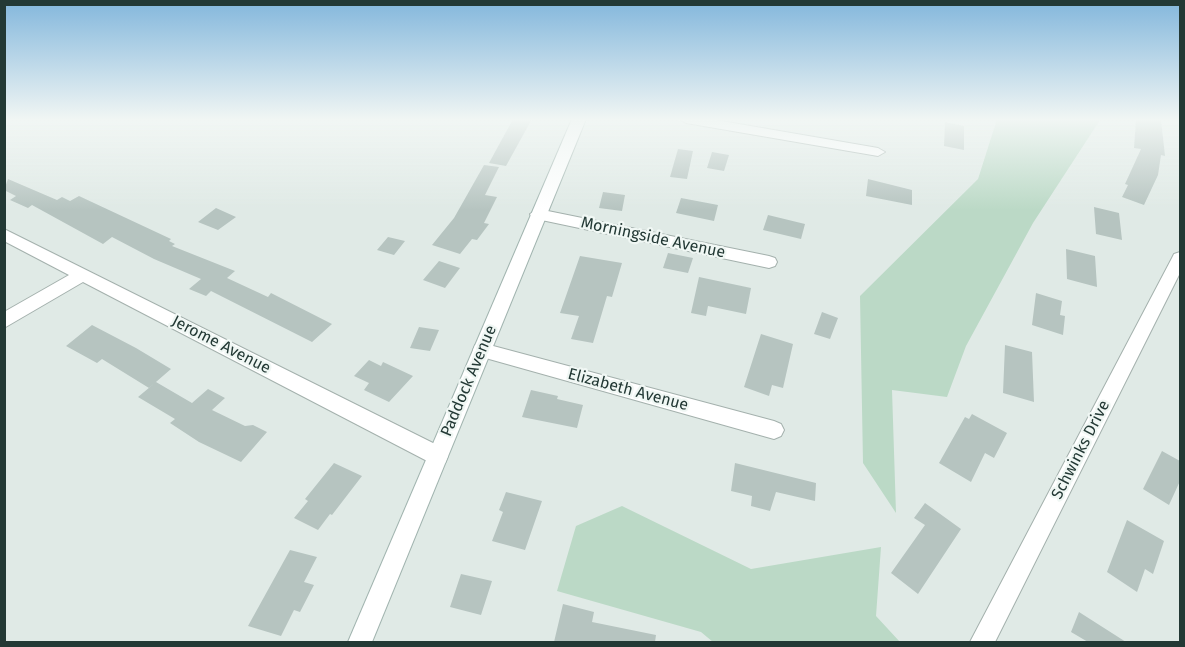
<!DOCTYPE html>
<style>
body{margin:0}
#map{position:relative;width:1185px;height:647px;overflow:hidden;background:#e0eae6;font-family:"Fira Sans",sans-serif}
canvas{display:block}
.frame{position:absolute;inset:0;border:6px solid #233935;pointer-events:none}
</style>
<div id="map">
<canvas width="1185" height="647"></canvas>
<div class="frame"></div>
</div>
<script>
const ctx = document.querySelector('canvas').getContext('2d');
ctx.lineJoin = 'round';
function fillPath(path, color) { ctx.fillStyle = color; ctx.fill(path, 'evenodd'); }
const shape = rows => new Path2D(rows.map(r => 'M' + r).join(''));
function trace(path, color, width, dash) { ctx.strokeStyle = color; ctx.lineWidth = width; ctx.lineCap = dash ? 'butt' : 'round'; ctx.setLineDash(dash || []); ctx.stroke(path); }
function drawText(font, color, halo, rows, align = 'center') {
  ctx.font = font + ' "Fira Sans",sans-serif'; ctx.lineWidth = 4.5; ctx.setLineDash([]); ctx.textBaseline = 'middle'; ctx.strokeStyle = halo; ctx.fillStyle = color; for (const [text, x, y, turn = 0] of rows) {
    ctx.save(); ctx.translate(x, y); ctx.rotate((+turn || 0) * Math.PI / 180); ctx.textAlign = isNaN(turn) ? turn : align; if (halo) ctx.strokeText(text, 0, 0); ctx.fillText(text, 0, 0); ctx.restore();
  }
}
fillPath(shape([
 [997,119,1100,120,1033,223,966,346,947,397,892,390,896,513,863,463,860,296,978,179],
 [622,506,751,569,881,547,876,616,900,642,713,642,701,632,557,591,576,526]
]), '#bbd9c6');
fillPath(shape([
 [513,119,532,119,506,166,489,163],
 [1136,119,1161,119,1165,156,1161,155,1158,175,1144,205,1122,197,1128,185,1125,184,1141,149,1134,148],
 [945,122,964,126,964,150,944,146],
 [678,149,693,151,687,179,670,177],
 [712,152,729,155,724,171,707,168],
 [484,165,499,167,485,195,497,197,484,223,489,224,477,240,472,239,460,254,432,245,454,218],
 [8,179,57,200,62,197,70,201,79,196,171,239,169,241,175,244,172,246,235,271,227,278,268,297,271,293,332,324,312,342,211,291,206,296,189,289,201,279,154,259,112,237,103,244,32,205,28,208,10,200,16,196,4,190],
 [868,179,912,190,912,205,866,196],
 [603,192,625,195,622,211,599,208],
 [681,198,718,205,714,221,676,213],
 [1094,207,1119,213,1122,240,1096,234],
 [216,208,236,217,218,230,198,222],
 [768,215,805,224,801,239,763,230],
 [388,237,405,241,394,255,377,250],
 [1066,249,1095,256,1097,287,1067,279],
 [668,253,693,258,688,273,663,268],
 [580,256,622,263,612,297,607,296,593,343,571,339,579,316,560,313],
 [439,261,460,268,445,288,423,280],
 [699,277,751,288,746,314,708,306,706,316,691,313],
 [1036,293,1062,301,1060,315,1065,316,1063,335,1032,325],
 [822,312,838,318,830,339,814,334],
 [92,325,136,348,171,369,149,388,102,359,97,363,66,346],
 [419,327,439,330,430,351,410,348],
 [761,334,793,344,783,388,772,385,769,396,744,387],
 [1005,345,1032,352,1034,402,1003,393],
 [369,360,381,366,383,362,413,376,389,402,364,390,369,383,354,376],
 [156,382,192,403,208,389,225,398,212,410,245,426,253,425,267,432,241,462,199,442,170,423,175,419,138,397],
 [531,390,558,396,557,399,583,405,577,428,522,417],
 [972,414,1007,433,994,458,985,453,971,482,939,463,965,417,969,419],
 [1162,451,1180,461,1180,481,1169,505,1143,489],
 [334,463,362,476,332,515,330,514,318,530,294,518,308,501,305,499],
 [735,463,816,483,815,501,776,492,770,511,751,506,752,496,731,491],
 [506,492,542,501,525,550,492,541,503,512,499,510],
 [925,503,961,529,918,594,891,573,925,525,914,518],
 [1127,520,1164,541,1153,574,1145,569,1137,592,1107,572],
 [290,550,317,557,304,582,314,585,300,612,294,610,281,636,248,626],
 [461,574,492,581,481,615,450,607],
 [563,604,594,612,592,622,656,635,655,642,554,642],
 [1079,612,1126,642,1088,642,1071,632]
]), '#b6c4c0');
const street = shape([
 [679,119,710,119,878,148,885,152,878,156,686,123,679,119],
 [538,209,769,256,775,258,777,262,775,266,769,268,532,218,530,214,538,209],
 [4,229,445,449,448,456,445,463,438,465,431,463,83,282,4,328,4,312,69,275,4,241,4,229],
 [1180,252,1180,273,995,642,970,642,1172,258,1174,254,1180,252],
 [482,343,774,421,781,424,784,430,781,436,774,439,482,357,475,355,473,350,475,345,482,343]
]);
const secondary = shape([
 [572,119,586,119,372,642,348,642,572,119]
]);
trace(street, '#a4b1ad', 2);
trace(secondary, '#a1b4af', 2);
fillPath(street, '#fff');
fillPath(secondary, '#fff');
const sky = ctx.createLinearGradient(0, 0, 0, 210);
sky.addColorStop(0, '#83b7dc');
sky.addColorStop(0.57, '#f1f6f4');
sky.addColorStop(1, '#f1f6f400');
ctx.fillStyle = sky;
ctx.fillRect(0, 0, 1185, 210);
drawText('16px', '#233935', '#f0f7f4', [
 ["Morningside Avenue",653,238,12],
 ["Jerome Avenue",221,345,27],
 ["Paddock Avenue",469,381,-67],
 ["Elizabeth Avenue",628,390,15],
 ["Schwinks Drive",1081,450,-63]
]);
</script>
